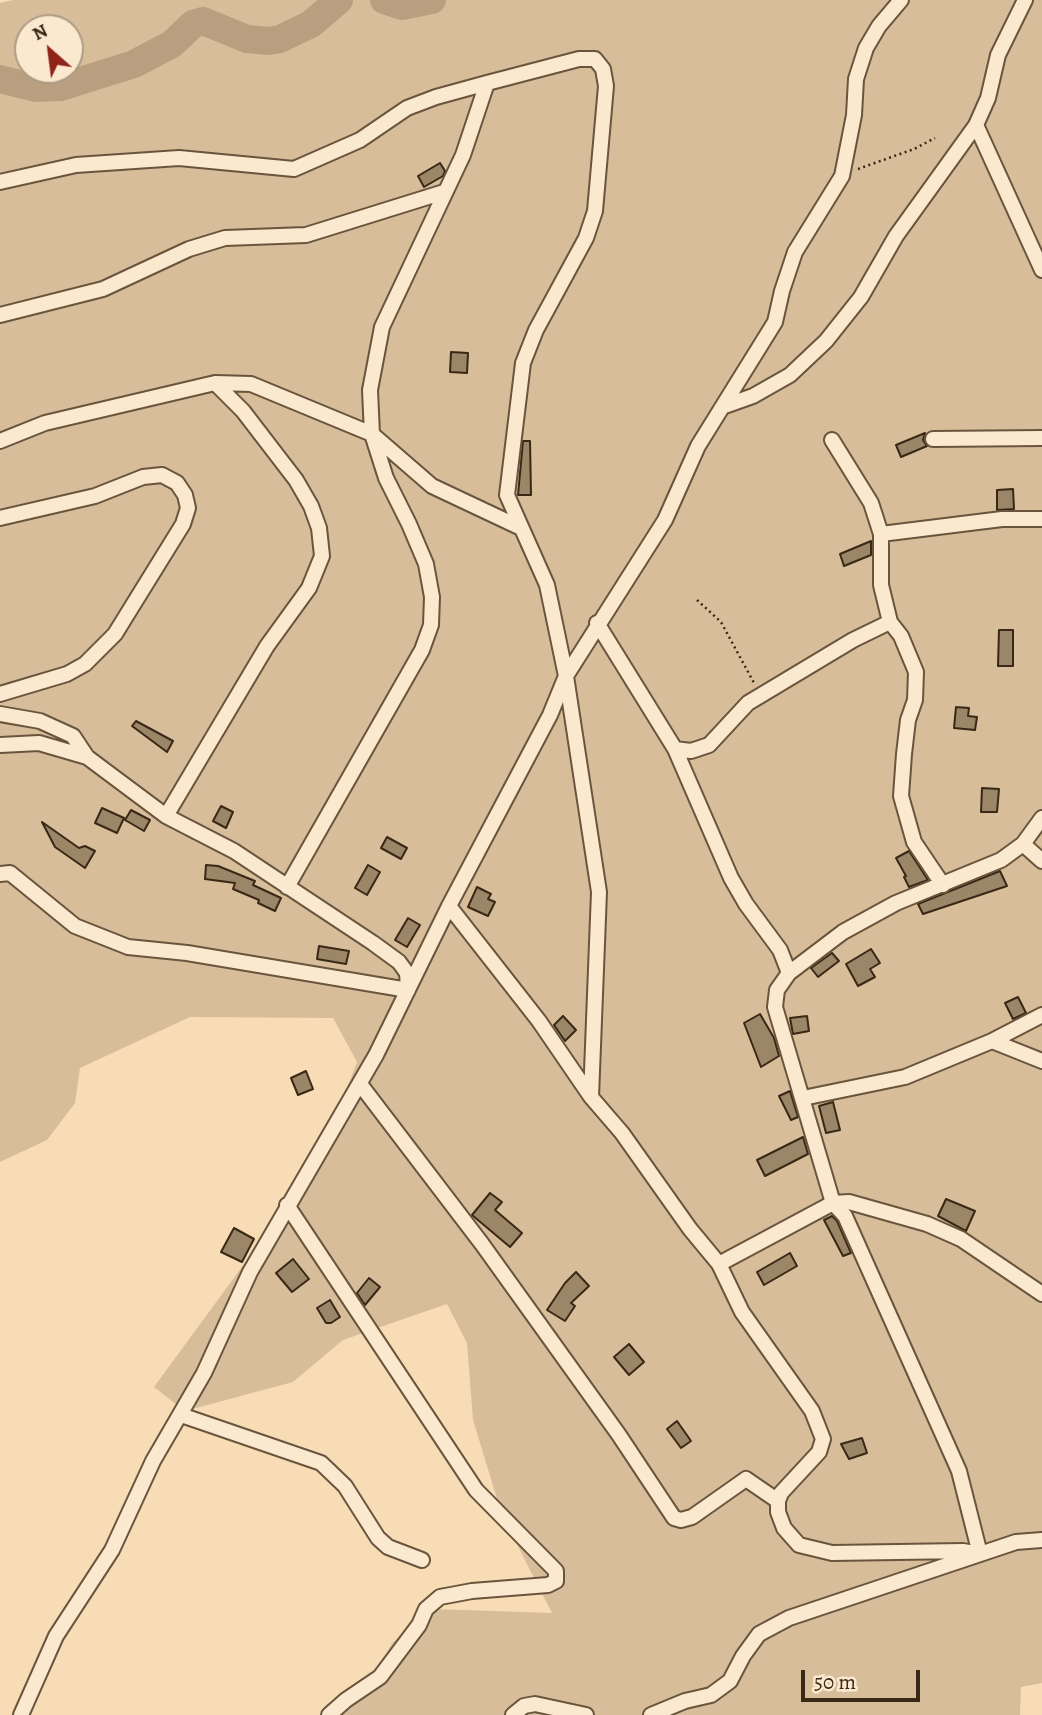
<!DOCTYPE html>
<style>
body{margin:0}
#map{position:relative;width:1042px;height:1715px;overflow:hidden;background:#f8dcb5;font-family:Alegreya,serif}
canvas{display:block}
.north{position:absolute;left:14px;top:14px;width:70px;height:70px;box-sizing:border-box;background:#fae8cf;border:2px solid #ad9b85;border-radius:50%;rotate:332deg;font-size:19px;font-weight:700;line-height:28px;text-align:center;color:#392815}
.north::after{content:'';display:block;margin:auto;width:24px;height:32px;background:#8f2418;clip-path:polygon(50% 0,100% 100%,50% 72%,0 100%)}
.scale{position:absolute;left:801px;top:1670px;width:119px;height:32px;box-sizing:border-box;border:4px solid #392815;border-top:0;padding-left:9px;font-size:21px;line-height:24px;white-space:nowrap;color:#392815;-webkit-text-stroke:5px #fae8cf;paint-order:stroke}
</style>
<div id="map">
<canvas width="1042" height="1715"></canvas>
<div class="north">N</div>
<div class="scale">50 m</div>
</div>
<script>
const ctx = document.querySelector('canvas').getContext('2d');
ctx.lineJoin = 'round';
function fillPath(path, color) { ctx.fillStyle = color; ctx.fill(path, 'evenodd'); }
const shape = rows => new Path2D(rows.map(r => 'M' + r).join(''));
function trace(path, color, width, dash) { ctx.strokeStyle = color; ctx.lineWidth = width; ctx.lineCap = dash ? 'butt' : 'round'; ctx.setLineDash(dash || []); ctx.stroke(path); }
fillPath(shape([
 [13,0,1042,0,1042,1683,1021,1687,1020,1715,329,1715,365,1696,392,1643,432,1609,552,1613,502,1515,473,1420,467,1343,447,1304,343,1340,293,1382,185,1411,154,1387,318,1163,357,1062,333,1018,190,1017,80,1068,75,1103,47,1140,0,1162,0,3],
 [28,28,70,28,70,70,28,70]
]), '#d8bd9a');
trace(shape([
 [384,0,402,6,432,0],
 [0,79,36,88,61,87,134,64,172,44,193,24,203,21,247,39,269,41,280,39,311,24,339,0]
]), '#b79f7f', 28);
const building = shape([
 [440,163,445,171,443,176,424,187,418,176,440,163],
 [451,352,468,353,467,373,450,372,451,352],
 [925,433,923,440,927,446,901,457,896,445,925,433],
 [523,441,530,441,531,495,518,495,523,441],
 [1013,489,1014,509,997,510,997,490,1013,489],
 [871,541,871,555,844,566,840,554,871,541],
 [999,630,1013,630,1013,666,998,666,999,630],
 [956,707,969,708,968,716,977,717,975,730,954,728,956,707],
 [136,721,173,741,167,752,132,726,136,721],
 [982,788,999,789,997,812,981,812,982,788],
 [221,806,233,812,226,828,213,821,221,806],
 [102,808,124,818,117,833,95,823,102,808],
 [131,810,150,820,144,831,125,820,131,810],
 [42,822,79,848,85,846,95,851,85,868,55,847,42,822],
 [387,837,407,848,401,859,381,848,387,837],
 [909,851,928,880,909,887,904,877,906,876,896,858,909,851],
 [206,865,218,866,255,881,253,885,281,898,275,911,258,903,259,900,233,889,235,883,205,879,206,865],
 [368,865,380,872,367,895,355,888,368,865],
 [1000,871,1007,886,923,914,918,904,1000,871],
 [477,887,491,894,488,899,495,902,488,916,468,907,477,887],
 [408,918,420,925,407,947,395,940,408,918],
 [319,946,349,951,346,964,317,959,319,946],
 [871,949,880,963,870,969,875,977,858,986,846,964,871,949],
 [832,953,839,961,818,977,811,968,832,953],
 [1018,997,1026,1013,1013,1019,1005,1003,1018,997],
 [760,1014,774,1038,779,1056,761,1067,744,1023,760,1014],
 [563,1016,576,1030,565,1041,554,1025,563,1016],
 [807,1016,809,1031,793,1034,790,1018,807,1016],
 [306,1071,313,1089,298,1095,291,1078,306,1071],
 [790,1091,798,1117,791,1120,779,1096,790,1091],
 [833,1102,840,1130,826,1133,819,1106,833,1102],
 [803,1137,808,1154,765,1176,757,1160,803,1137],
 [490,1193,502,1202,495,1210,522,1233,510,1247,472,1215,490,1193],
 [946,1199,975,1211,966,1231,938,1216,946,1199],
 [832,1216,837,1221,851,1253,843,1256,824,1220,832,1216],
 [234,1228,254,1239,242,1262,221,1252,234,1228],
 [790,1253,797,1266,764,1285,757,1272,790,1253],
 [293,1259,309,1279,292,1292,276,1273,293,1259],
 [576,1272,589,1286,571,1303,575,1306,565,1321,547,1310,565,1283,576,1272],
 [369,1278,380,1287,365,1305,357,1293,369,1278],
 [330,1300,340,1317,331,1323,326,1323,317,1308,330,1300],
 [629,1344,644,1362,629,1375,614,1357,629,1344],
 [677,1421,691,1441,681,1448,667,1429,677,1421],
 [862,1438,867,1453,849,1459,841,1444,862,1438]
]);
fillPath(building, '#9c8668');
trace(building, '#392815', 2);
const street = shape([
 [976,125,1042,270],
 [0,182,76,165,179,158,294,169,360,140,407,108,436,97,487,83,579,59,595,59,603,69,606,86,595,211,586,238,536,330,523,363,507,495,547,585,566,676,550,715,449,906,376,1055,250,1272,204,1373,153,1461,112,1550,56,1636,21,1715],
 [0,315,103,289,189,249,225,238,306,235,444,192],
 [722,407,753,396,790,375,826,341,861,297,896,236,976,125,988,98,998,55,1025,0],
 [933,439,1042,438],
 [832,440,871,503,881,534,881,585,890,622,901,636,916,672,915,700,908,720,904,754,901,796,914,842,943,885],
 [0,441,45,423,215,383,251,384,372,434,432,486,519,527],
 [0,518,95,496,143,477,162,475,177,483,185,495,188,508,183,524,115,634,85,664,67,674,0,694],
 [881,534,1002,519,1042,519],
 [597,623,675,749,731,878,746,904,780,950,789,973],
 [0,714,40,721,73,736,87,757,166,816,234,851,373,943,399,962,407,973,408,988],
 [0,745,39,743,87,757],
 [675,749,691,751,709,745,748,703,853,640,890,622],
 [166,816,267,646,309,588,322,556,319,528,311,506,296,480,243,411,215,383],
 [1023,844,1042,861],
 [0,874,10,873,75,926,128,947,187,953,408,990],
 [287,887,422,650,431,625,432,597,426,564,409,524,386,478,372,434,370,390,382,327,463,155,487,83],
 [449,906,539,1021,591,1097,622,1133,690,1229,719,1264,742,1312,812,1411,823,1439,819,1452,781,1493,778,1501,778,1512,784,1528,799,1545,832,1553,963,1551,980,1554,959,1471,845,1216,833,1203,775,1007,777,990,789,973,843,932,896,903,1001,860,1023,844,1042,818],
 [992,1041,1042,1061],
 [360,1084,482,1244,619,1435,674,1518,681,1520,692,1517,746,1479,778,1501],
 [591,1097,599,892,566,676,665,520,698,446,775,322,782,291,795,252,842,176,854,115,856,79,866,48,879,26,901,0],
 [803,1098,905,1077,992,1041,1042,1015],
 [287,1205,476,1490,556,1571,556,1581,548,1585,472,1591,440,1597,426,1609,419,1625,380,1677,346,1700,329,1715],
 [719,1264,833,1203,849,1202,927,1224,961,1239,1042,1294],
 [181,1415,321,1463,345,1486,378,1538,388,1547,422,1560],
 [513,1715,524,1706,535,1704,586,1715],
 [651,1715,685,1701,711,1695,730,1681,743,1656,759,1634,789,1618,1016,1542,1042,1540]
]);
trace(street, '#69553d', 18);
trace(shape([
 [858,169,914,149,935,138],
 [697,600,721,622,754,683]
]), '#392815', 2.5, [2, 3.5]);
trace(street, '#fae8cf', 14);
</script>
